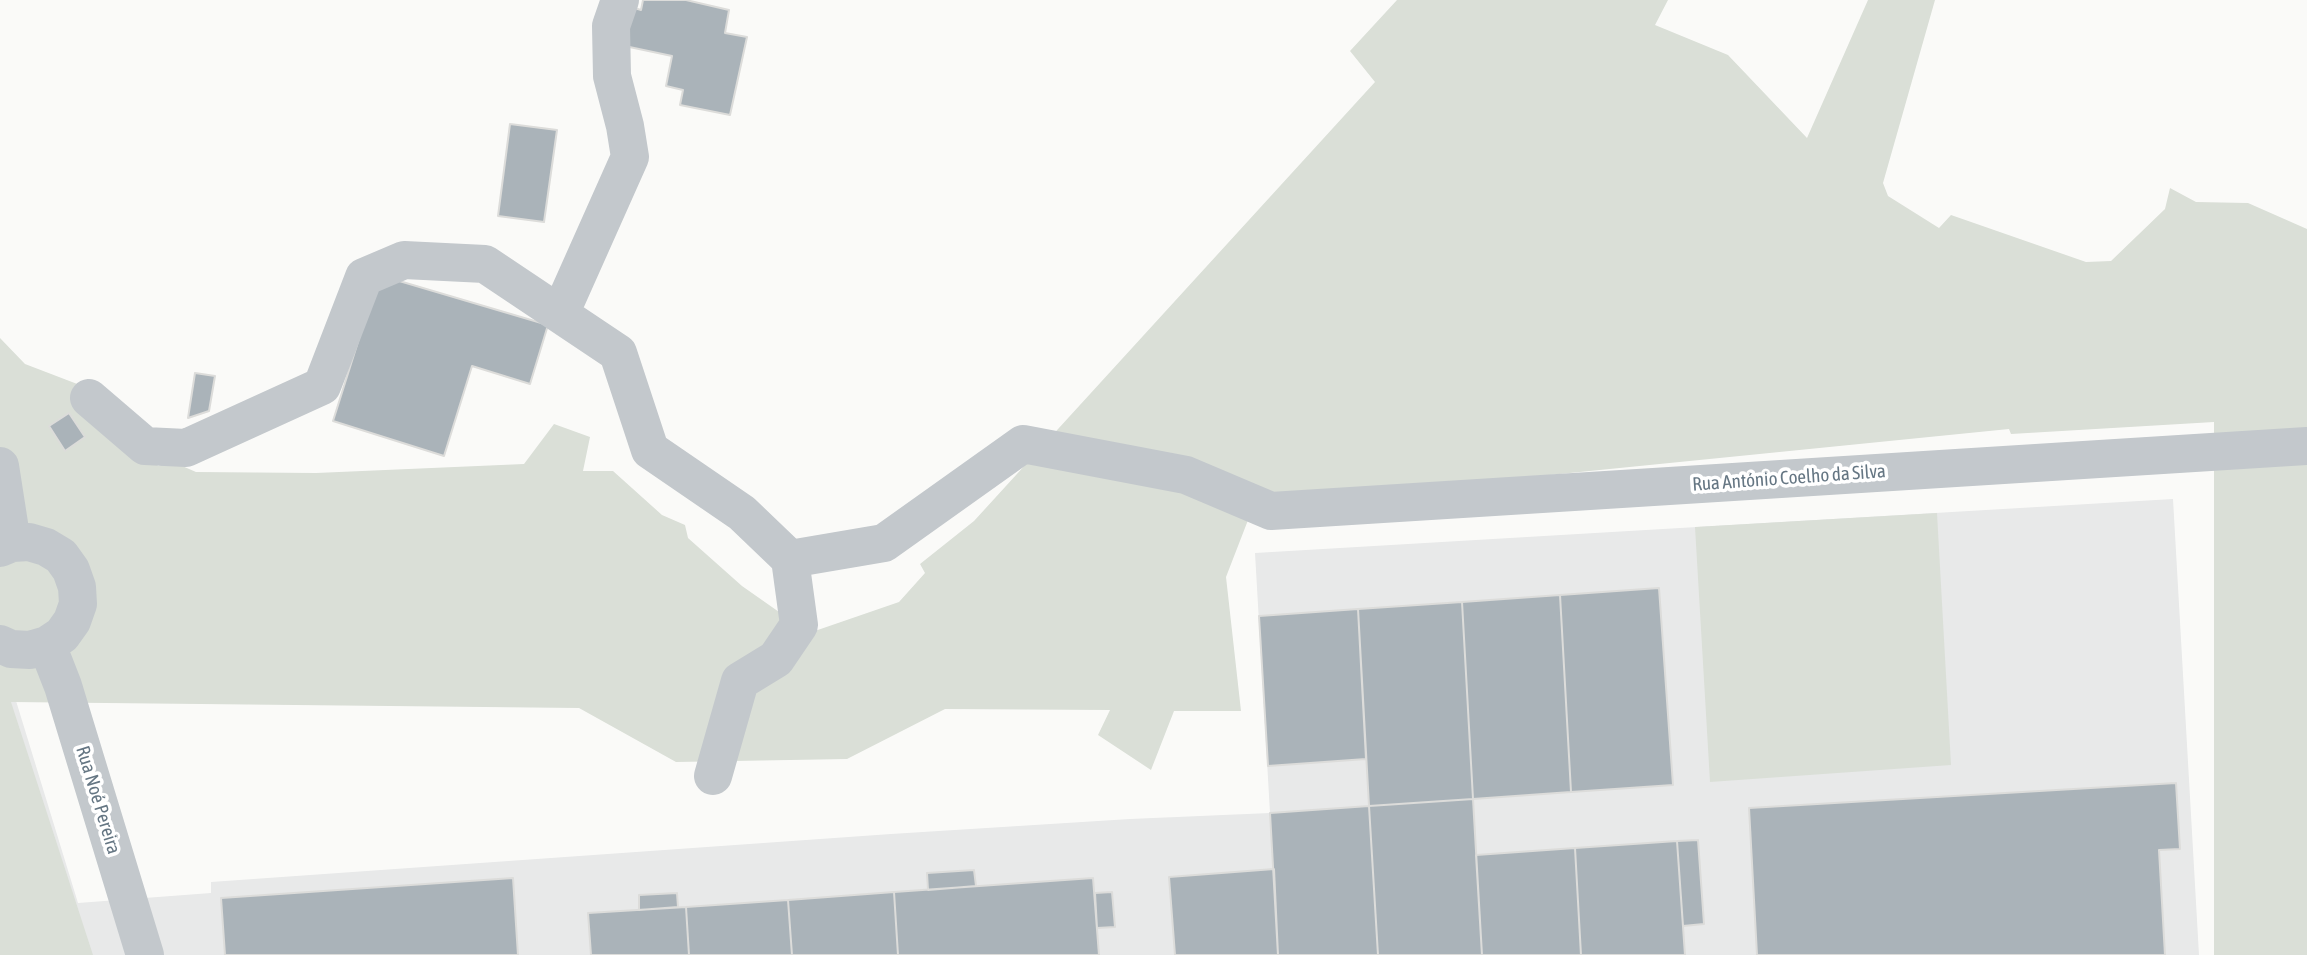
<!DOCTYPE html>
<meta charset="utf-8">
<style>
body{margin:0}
canvas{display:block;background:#fafaf8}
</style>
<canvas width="2307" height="955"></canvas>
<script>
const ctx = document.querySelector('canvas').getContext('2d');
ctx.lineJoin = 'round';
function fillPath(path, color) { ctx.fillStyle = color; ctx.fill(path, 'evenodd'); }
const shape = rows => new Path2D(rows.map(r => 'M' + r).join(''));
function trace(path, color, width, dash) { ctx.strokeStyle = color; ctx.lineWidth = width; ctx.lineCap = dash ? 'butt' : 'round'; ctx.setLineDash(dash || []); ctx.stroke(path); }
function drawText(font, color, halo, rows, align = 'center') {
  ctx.font = font + ' "Asap Condensed",sans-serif'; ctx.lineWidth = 7; ctx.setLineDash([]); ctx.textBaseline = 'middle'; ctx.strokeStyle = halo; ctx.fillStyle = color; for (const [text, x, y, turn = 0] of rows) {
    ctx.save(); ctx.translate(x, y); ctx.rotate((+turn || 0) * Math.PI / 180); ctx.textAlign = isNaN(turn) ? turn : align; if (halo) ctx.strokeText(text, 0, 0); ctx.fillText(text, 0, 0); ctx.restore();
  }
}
fillPath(shape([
 [2173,499,2199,955,0,955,0,684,13,691,78,903,211,893,211,882,891,834,1130,819,1270,813,1255,553]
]), '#e8e9e9');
fillPath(shape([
 [1397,0,1668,0,1655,25,1728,55,1807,138,1868,0,1935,0,1883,183,1888,196,1939,228,1951,215,2086,262,2111,261,2165,209,2170,188,2196,202,2248,203,2307,229,2307,955,2214,955,2214,422,2011,434,2009,429,1400,490,1250,515,1226,577,1241,711,1174,711,1151,770,1098,735,1110,710,945,709,847,759,676,762,579,708,11,702,93,955,0,955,0,338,25,364,106,395,158,466,173,462,196,472,316,473,524,464,554,424,590,437,583,471,613,471,662,515,685,525,688,538,742,586,809,633,899,602,925,573,920,564,974,521,1375,82,1350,51],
 [1937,513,1951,765,1710,782,1695,527]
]), '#dadfd7');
const building = shape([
 [643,0,686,0,729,10,725,33,747,37,730,115,680,105,683,90,666,86,672,56,620,45,628,6,641,10,643,0],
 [510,124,557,130,544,222,498,216,510,124],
 [379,275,548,325,530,384,472,366,444,456,333,421,379,275],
 [195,373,215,376,209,411,188,418,195,373],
 [69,413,85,437,65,451,49,426,69,413],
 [1659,588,1673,785,1571,792,1560,595,1659,588],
 [1560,595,1571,792,1473,799,1462,602,1560,595],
 [1462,602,1473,799,1369,806,1358,609,1462,602],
 [1358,609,1366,759,1268,766,1259,616,1358,609],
 [2176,783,2180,849,2159,850,2165,955,1757,955,1749,808,2176,783],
 [1473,799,1482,955,1378,955,1369,806,1473,799],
 [1369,806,1378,955,1278,955,1270,813,1369,806],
 [1698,840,1704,924,1683,926,1677,841,1698,840],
 [1677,841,1685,955,1581,955,1575,848,1677,841],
 [1575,848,1581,955,1482,955,1476,855,1575,848],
 [1274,869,1278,955,1175,955,1169,877,1274,869],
 [974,870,976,886,928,890,927,873,974,870],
 [513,878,518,955,225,955,221,898,513,878],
 [1093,878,1099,955,898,955,894,892,1093,878],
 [894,892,898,955,792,955,788,900,894,892],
 [1112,892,1115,927,1097,928,1095,893,1112,892],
 [677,893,678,907,639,910,639,895,677,893],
 [788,900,792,955,689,955,686,907,788,900],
 [686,907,689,955,591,955,588,913,686,907]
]);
fillPath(building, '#aab3b9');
trace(building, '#dcdcda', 2);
trace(shape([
 [560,314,630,157,625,126,612,76,611,26,620,0],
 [89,398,145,446,186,448,322,386,364,277,404,260,485,264,618,353,650,450,742,513,790,559,884,543,1023,444,1186,475,1271,511,2307,446],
 [0,466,12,543],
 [0,548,12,543,29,542,46,547,61,556,71,570,77,587,78,604,72,621,62,635,47,645,30,650,11,649,0,644],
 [47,645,63,686,145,955],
 [713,776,740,681,776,659,799,625,790,559]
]), '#c3c8cc', 38);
drawText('19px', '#657683', '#fff', [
 ["Rua António Coelho da Silva",1789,478,-4],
 ["Rua Noé Pereira",98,800,73]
]);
</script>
